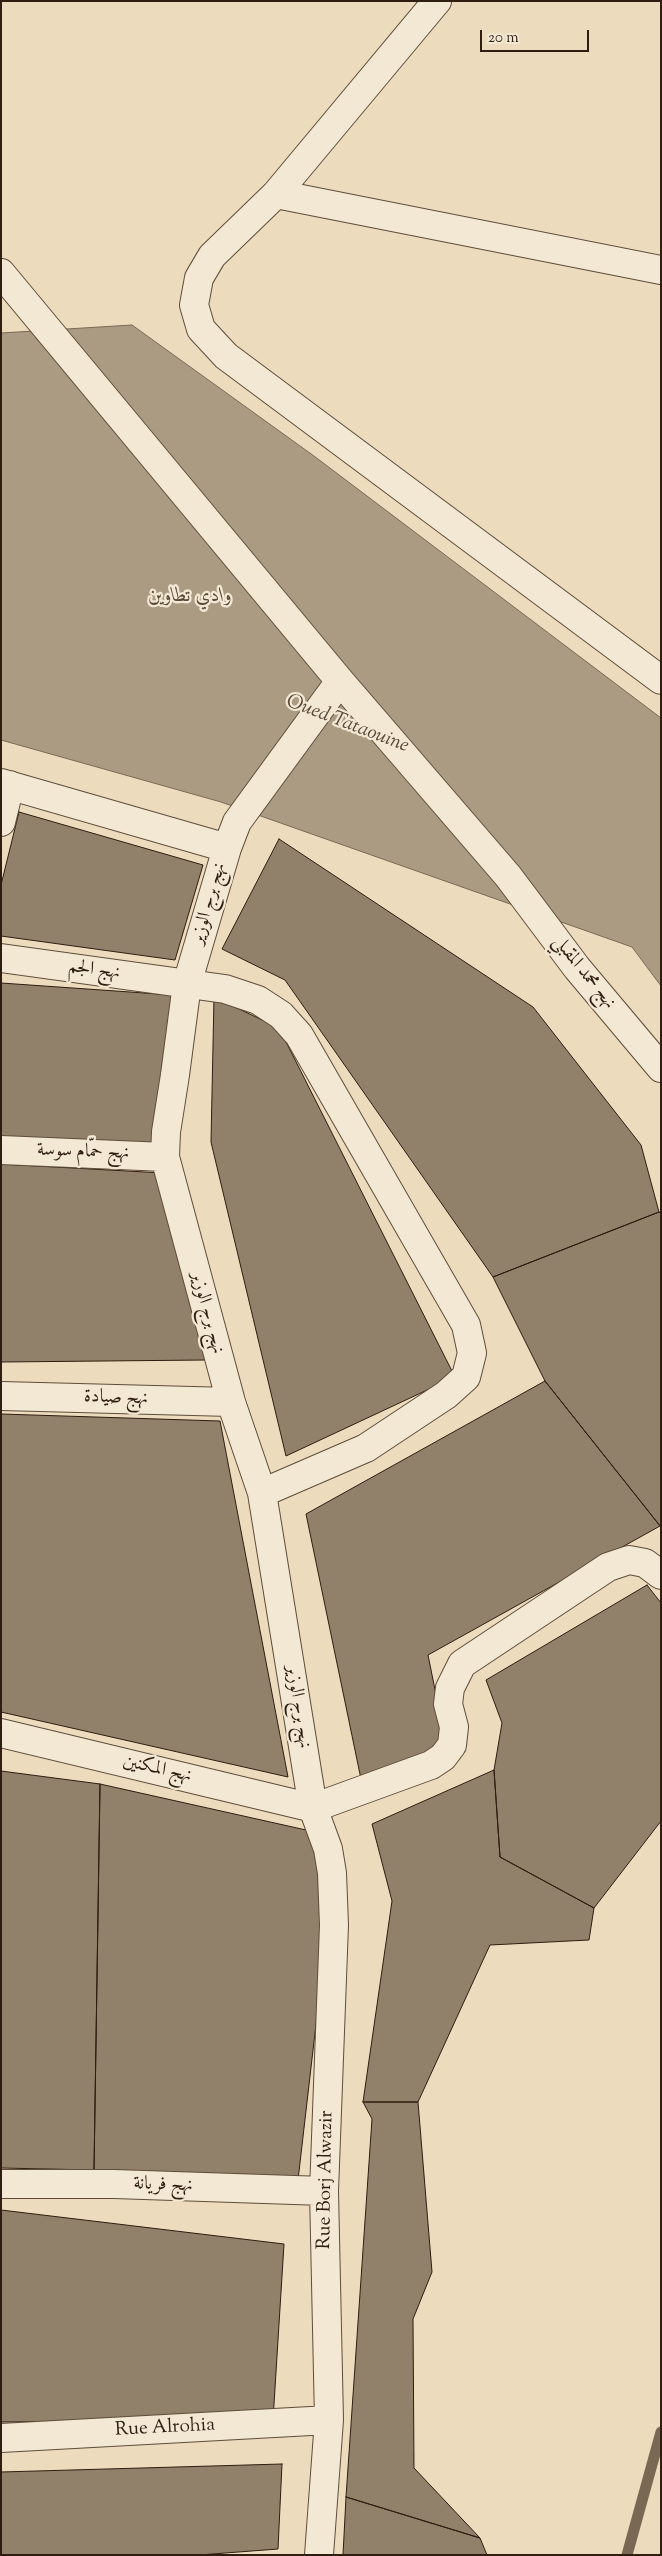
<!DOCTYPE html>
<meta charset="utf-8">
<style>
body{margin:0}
#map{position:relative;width:662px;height:2556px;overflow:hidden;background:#ecdcbd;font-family:"Sorts Mill Goudy",serif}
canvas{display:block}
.frame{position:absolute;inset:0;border:2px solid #2e1d10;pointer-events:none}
.scale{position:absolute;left:480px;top:30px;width:109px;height:22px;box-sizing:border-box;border:2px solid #2e1d10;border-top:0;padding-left:6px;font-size:15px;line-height:18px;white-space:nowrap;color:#2e1d10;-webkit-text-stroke:4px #f3e8d4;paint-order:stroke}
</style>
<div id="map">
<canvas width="662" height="2556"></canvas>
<div class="frame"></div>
<div class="scale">20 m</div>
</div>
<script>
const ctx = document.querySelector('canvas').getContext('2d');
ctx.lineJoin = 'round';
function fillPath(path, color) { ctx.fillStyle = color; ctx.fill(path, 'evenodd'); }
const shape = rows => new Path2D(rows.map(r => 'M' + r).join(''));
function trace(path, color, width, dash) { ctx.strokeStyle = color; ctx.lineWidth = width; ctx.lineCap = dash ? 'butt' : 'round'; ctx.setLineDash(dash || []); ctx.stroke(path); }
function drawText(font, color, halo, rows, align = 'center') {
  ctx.font = font + ' "Sorts Mill Goudy",Amiri,serif'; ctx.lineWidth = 4.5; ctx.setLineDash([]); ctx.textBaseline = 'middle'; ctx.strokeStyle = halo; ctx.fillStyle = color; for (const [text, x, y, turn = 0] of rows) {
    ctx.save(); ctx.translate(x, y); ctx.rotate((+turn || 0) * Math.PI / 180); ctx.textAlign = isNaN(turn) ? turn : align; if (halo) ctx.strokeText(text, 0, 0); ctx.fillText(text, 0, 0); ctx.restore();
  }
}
const water = shape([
 [132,325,314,456,661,718,661,986,632,947,221,802,1,740,1,333,132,325]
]);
fillPath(water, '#ab9b82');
trace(water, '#796954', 1);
trace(shape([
 [627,2555,661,2432]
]), '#796954', 11);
const building = shape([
 [19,812,203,865,175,960,1,936,1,885,19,812],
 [279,839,533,1007,641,1145,659,1212,493,1277,285,980,222,949,279,839],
 [1,983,173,995,162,1154,1,1143,1,983],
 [214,997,279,1028,455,1377,286,1456,211,1142,214,997],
 [1,1164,163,1173,206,1360,1,1362,1,1164],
 [659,1212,661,1214,661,1527,545,1381,493,1277,659,1212],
 [545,1381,660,1526,428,1655,446,1744,361,1779,306,1514,545,1381],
 [1,1414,220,1421,288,1777,1,1712,1,1414],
 [647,1585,661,1603,661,1821,594,1908,500,1857,494,1770,502,1723,486,1680,647,1585],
 [494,1770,500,1857,594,1908,589,1940,490,1945,418,2102,363,2102,392,1901,372,1824,494,1770],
 [1,1771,100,1784,94,2170,1,2168,1,1771],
 [100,1784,315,1832,324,1955,298,2180,94,2170,100,1784],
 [363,2102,418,2102,432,2272,413,2319,414,2468,480,2538,346,2497,372,2119,363,2102],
 [1,2210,284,2244,273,2420,1,2422,1,2210],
 [282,2464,278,2549,199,2555,1,2555,1,2472,282,2464],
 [346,2497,480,2538,487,2555,343,2555,346,2497]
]);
fillPath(building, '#91806a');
trace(building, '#2e1d10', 1);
const minor = shape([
 [437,1,276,194,212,256,199,278,194,305,201,329,226,356,661,680],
 [276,194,661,270],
 [1,273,340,681,508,876,577,968,661,1068],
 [1,783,227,848],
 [1,822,10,785],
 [1,958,225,989,258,1000,281,1015,299,1035,466,1325,472,1353,466,1377,446,1395,366,1448,262,1493],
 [1,1150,165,1157],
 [1,1396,231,1402],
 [1,1733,313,1808],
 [313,1808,431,1765,443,1757,452,1745,454,1727,448,1704,450,1688,462,1664,608,1567,629,1560,645,1563,661,1575],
 [1,2184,114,2184,324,2191],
 [1,2438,329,2420],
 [319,2555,329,2420,324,2191,334,1925,332,1873,328,1849,313,1808,262,1493,231,1402,165,1157,166,1132,175,1075,187,984,227,848,237,822,340,681]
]);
trace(minor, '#5e4d3b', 30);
trace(minor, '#f3e8d4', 28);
drawText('19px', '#2e1d10', '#f3e8d4', [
 ["نهج برج الوزير",210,904,-74],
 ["نهج الجم",94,971,8],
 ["نهج محمد المقبلي",583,973,51],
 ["نهج حمّام سوسة",83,1153,2],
 ["نهج برج الوزير",206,1313,75],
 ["نهج صيادة",116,1399,2],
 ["نهج برج الوزير",297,1707,81],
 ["نهج المكنين",157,1770,13],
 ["Rue Borj Alwazir",327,2180,-89],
 ["نهج فريانة",163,2186,2],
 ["Rue Alrohia",165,2429,-3]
]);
drawText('italic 20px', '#5a4938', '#f3e8d4', [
 ["وادي تطاوين",190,598],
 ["Oued Tataouine",347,725,21]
]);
</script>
